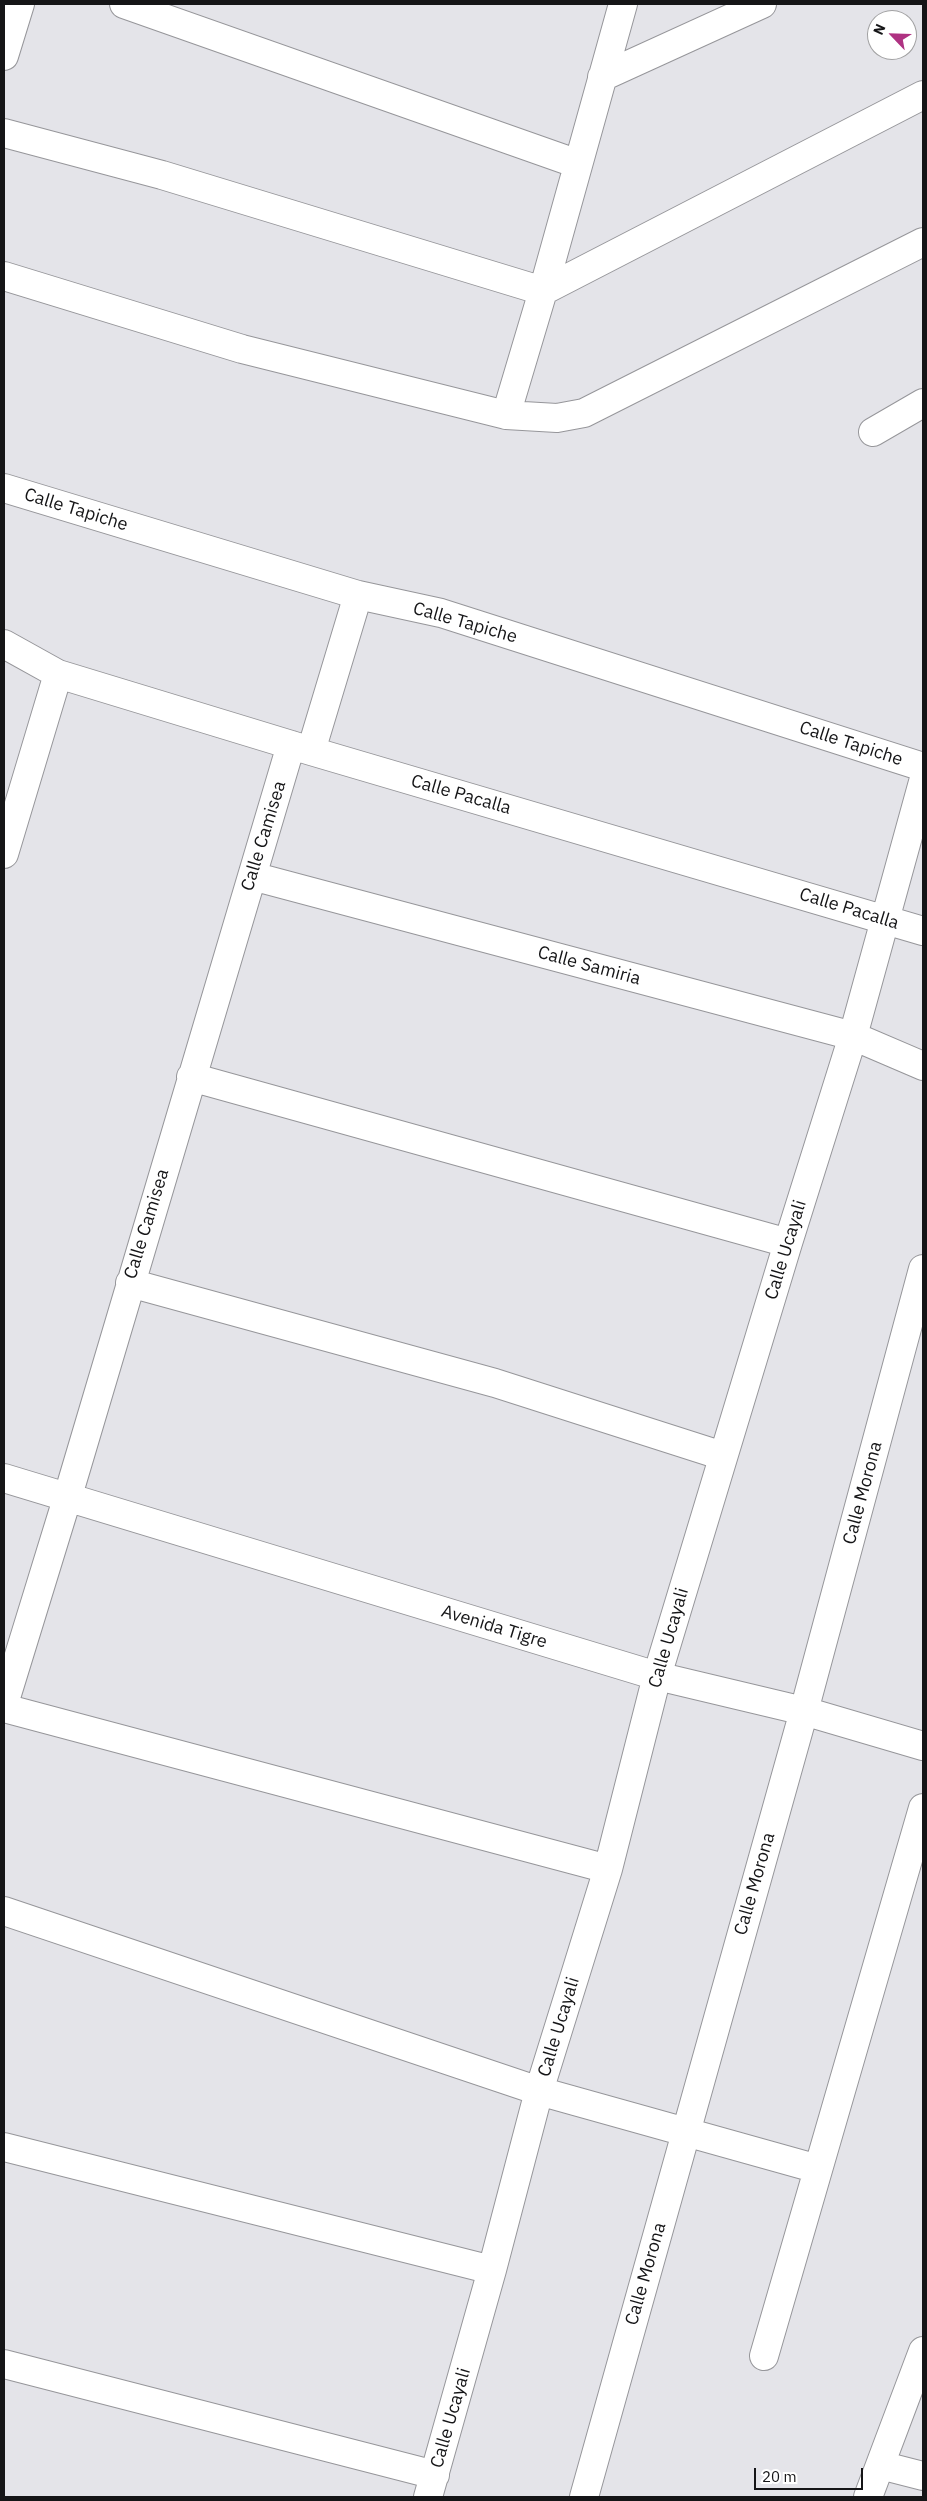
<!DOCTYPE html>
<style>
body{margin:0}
#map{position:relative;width:927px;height:2501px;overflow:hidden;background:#e4e4e9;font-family:"IBM Plex Sans",sans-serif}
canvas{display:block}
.frame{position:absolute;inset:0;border:5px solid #151517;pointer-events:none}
.north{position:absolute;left:867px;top:10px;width:50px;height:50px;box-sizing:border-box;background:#fff;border:1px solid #a1a1a2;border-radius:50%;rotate:294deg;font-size:14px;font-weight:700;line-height:20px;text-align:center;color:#151517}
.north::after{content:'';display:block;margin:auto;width:18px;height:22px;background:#af3282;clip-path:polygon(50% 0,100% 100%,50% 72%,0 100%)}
.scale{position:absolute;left:754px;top:2468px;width:109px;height:22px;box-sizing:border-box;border:2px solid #151517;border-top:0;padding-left:6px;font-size:15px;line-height:18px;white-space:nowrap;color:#151517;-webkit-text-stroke:4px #fff;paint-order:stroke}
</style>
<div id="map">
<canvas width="927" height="2501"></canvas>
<div class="frame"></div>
<div class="north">N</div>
<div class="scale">20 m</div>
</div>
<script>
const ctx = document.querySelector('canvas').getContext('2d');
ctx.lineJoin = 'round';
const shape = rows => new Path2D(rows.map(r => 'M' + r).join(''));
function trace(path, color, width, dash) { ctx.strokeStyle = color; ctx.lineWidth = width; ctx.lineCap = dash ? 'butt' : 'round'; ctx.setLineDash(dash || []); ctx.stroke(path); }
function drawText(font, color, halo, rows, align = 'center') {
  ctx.font = font + ' "IBM Plex Sans",sans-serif'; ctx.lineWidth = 5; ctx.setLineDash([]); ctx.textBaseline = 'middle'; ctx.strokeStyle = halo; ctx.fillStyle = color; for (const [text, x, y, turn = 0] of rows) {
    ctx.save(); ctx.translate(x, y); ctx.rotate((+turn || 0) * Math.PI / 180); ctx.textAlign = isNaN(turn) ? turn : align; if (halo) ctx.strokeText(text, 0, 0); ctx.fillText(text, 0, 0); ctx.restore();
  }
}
const minor = shape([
 [124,4,578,164],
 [4,56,20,4],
 [602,77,762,4],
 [4,133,162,175,543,291,923,95],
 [4,276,242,349,506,415,557,418,584,413,923,242],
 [506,415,543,291,623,4],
 [873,432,923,403],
 [4,488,358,595,441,613,923,767],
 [4,644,58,674,311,751,923,931],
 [311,751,358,595],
 [4,854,58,674],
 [252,876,853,1036,923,1066],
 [191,1077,788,1243],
 [130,1283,495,1383,723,1456],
 [4,1478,657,1676,804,1711,923,1746],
 [4,1704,67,1499,291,745],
 [4,1708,608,1869],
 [4,1911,539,2091,818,2169],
 [4,2147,492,2270],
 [764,2356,923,1808],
 [4,2364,435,2475],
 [880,2465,923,2476],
 [428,2497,492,2270,539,2091,608,1869,657,1676,788,1243,853,1036,923,782],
 [584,2497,804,1711,923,1269],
 [868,2497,923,2351]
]);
trace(minor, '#96969a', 30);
trace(minor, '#fff', 28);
drawText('18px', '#151517', '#fff', [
 ["Calle Tapiche",76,510,17],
 ["Calle Tapiche",465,623,16],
 ["Calle Tapiche",851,744,18],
 ["Calle Pacalla",461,795,16],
 ["Calle Camisea",264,836,-73],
 ["Calle Pacalla",849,909,17],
 ["Calle Samiria",589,966,15],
 ["Calle Camisea",147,1224,-73],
 ["Calle Ucayali",786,1250,-73],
 ["Calle Morona",863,1493,-75],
 ["Avenida Tigre",494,1627,17],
 ["Calle Ucayali",669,1638,-74],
 ["Calle Morona",755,1884,-74],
 ["Calle Ucayali",559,2027,-73],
 ["Calle Morona",646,2274,-74],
 ["Calle Ucayali",451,2418,-74]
]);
</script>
